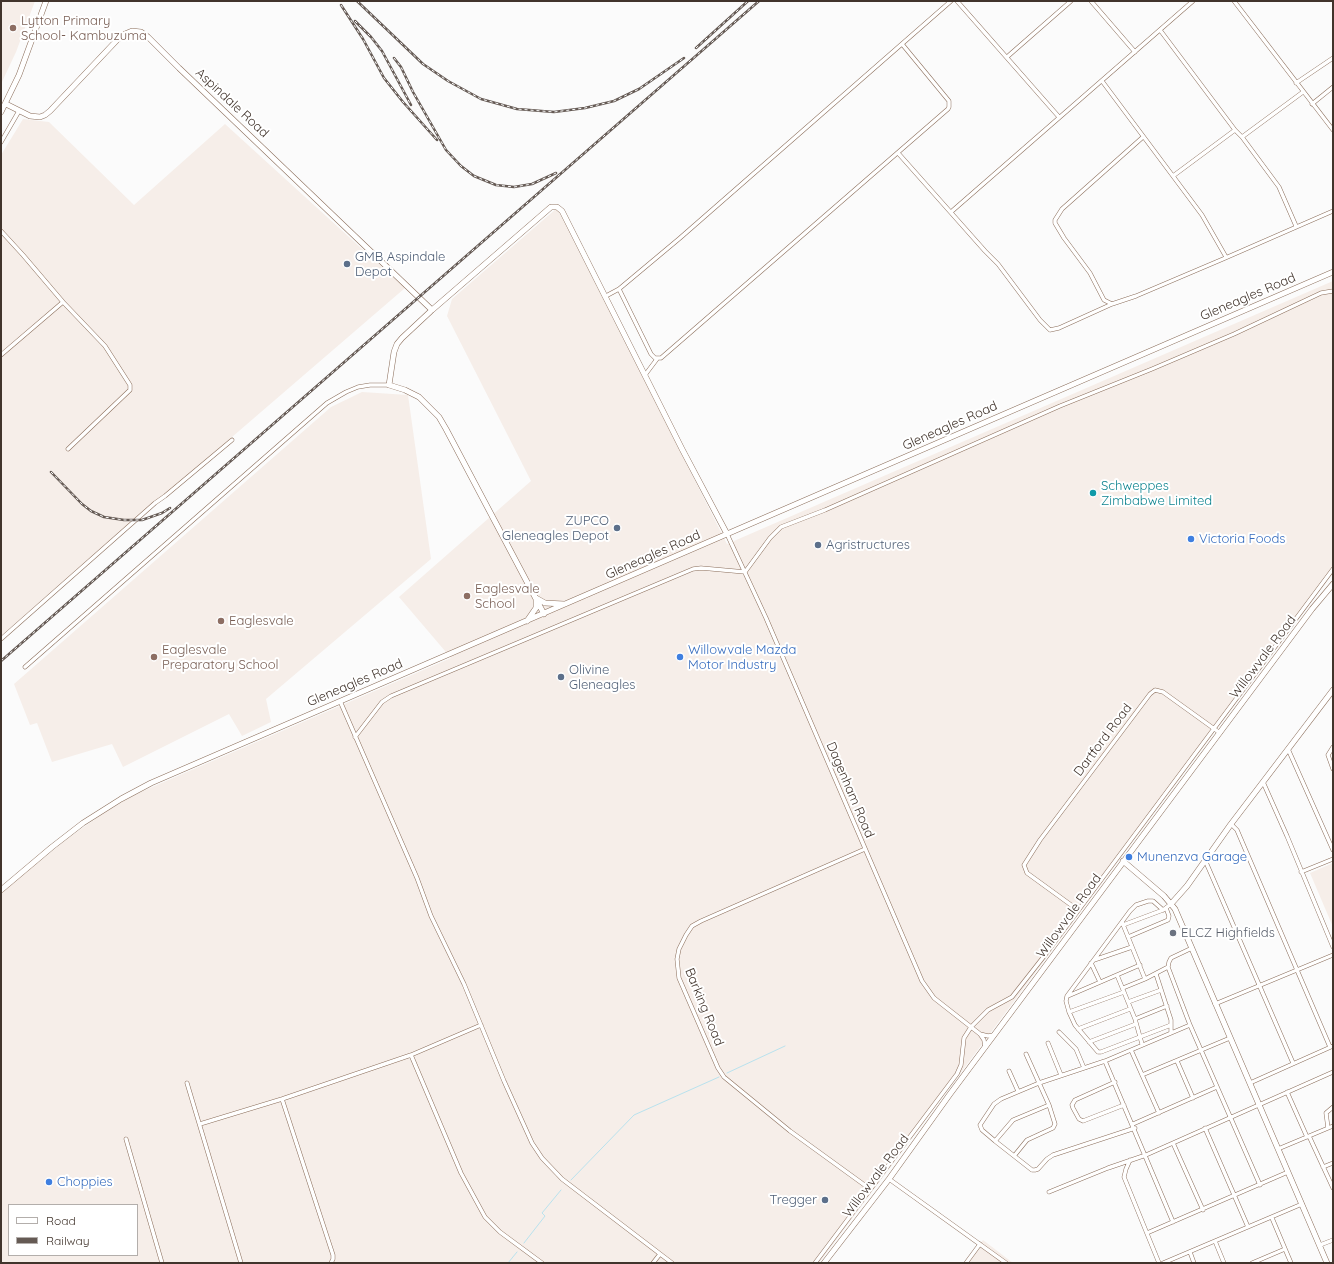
<!DOCTYPE html>
<style>
body{margin:0}
#map{position:relative;width:1334px;height:1264px;overflow:hidden;background:#fbfbfb;font-family:Quicksand,sans-serif}
canvas{display:block}
.frame{position:absolute;inset:0;border:2px solid #41342c;pointer-events:none}
.legend{position:absolute;left:8px;top:1204px;width:130px;height:52px;box-sizing:border-box;background:#fff;border:1px solid #b3aeab;margin:0;padding:5px 7px;list-style:none;font-size:12px;color:#41342c}
.legend li{display:flex;align-items:center;gap:8px;height:20px}
.legend b{width:20px;border:1px solid #b3aeab}
</style>
<div id="map">
<canvas width="1334" height="1264"></canvas>
<div class="frame"></div>
<ul class="legend">
<li><b style="height:5px;background:#fff"></b>Road</li>
<li><b style="height:5px;background:#655a54"></b>Railway</li>
</ul>
</div>
<script>
const ctx = document.querySelector('canvas').getContext('2d');
ctx.lineJoin = 'round';
function fillPath(path, color) { ctx.fillStyle = color; ctx.fill(path, 'evenodd'); }
const shape = rows => new Path2D(rows.map(r => 'M' + r).join(''));
function trace(path, color, width, dash) { ctx.strokeStyle = color; ctx.lineWidth = width; ctx.lineCap = dash ? 'butt' : 'round'; ctx.setLineDash(dash || []); ctx.stroke(path); }
function drawText(font, color, halo, rows, align = 'center') {
  ctx.font = font + ' Quicksand,sans-serif'; ctx.lineWidth = 4; ctx.setLineDash([]); ctx.textBaseline = 'middle'; ctx.strokeStyle = halo; ctx.fillStyle = color; for (const [text, x, y, turn = 0] of rows) {
    ctx.save(); ctx.translate(x, y); ctx.rotate((+turn || 0) * Math.PI / 180); ctx.textAlign = isNaN(turn) ? turn : align; if (halo) ctx.strokeText(text, 0, 0); ctx.fillText(text, 0, 0); ctx.restore();
  }
}
fillPath(shape([
 [1,1,35,1,16,52,1,84],
 [23,119,49,122,134,205,225,124,405,288,1,636,1,155],
 [557,208,727,544,1333,281,1333,573,819,1263,1,1263,1,893,67,839,105,812,136,794,451,658,399,597,531,481,447,316,452,299],
 [9,1205,137,1205,137,1255,9,1255],
 [362,392,408,395,431,559,266,699,271,722,242,736,229,714,123,767,112,744,52,762,37,723,30,725,14,684,331,407],
 [1333,863,1333,927,1310,873],
 [983,1240,1013,1263,967,1263]
]), '#f6eee9');
trace(shape([
 [727,1073,785,1046],
 [571,1180,634,1115,719,1077],
 [524,1243,545,1216,542,1213,561,1190],
 [508,1263,517,1252]
]), '#b9e2ee', 1);
const street = shape([
 [957,1,1059,117],
 [1091,1,1135,52],
 [1234,1,1333,130],
 [1160,30,1235,130,1242,137,1279,187,1296,226],
 [1007,57,1071,1],
 [1102,81,1202,215,1226,257],
 [1296,83,1333,58],
 [1312,104,1333,87],
 [1242,137,1303,92],
 [1,142,19,111],
 [898,153,985,251,998,264,1040,320,1050,330,1059,328,1112,304,1136,296,1223,259,1333,211],
 [1173,176,1235,130],
 [951,212,1193,1],
 [1,231,23,255,63,302,1,355],
 [619,289,651,354,655,358,661,358,948,109,949,107,949,101,902,44],
 [606,296,619,289,680,238,951,1],
 [63,302,105,346,130,385,130,390,68,449],
 [1112,304,1104,300,1090,273,1064,238,1055,223,1055,220,1062,209,1143,137],
 [645,375,657,359],
 [727,534,766,618,922,981,934,998,971,1027,980,1034,988,1036,994,1035],
 [1,639,155,503,165,496,232,440],
 [25,667,327,403,346,392,358,387,370,385,389,385],
 [340,701,417,878,431,916,464,984,504,1081,532,1143,542,1158,562,1179,672,1263],
 [355,737,382,702,391,696,693,569,701,568,745,572,770,538,781,527,825,510,1060,406,1152,369,1234,334,1321,293,1333,291],
 [1333,747,1328,755,1333,769],
 [1288,749,1333,850],
 [1263,782,1287,836,1333,947],
 [1231,824,1237,830,1330,1047],
 [865,849,701,921,692,926,686,935,679,949,677,959,679,978,718,1068,724,1077,790,1131,870,1189],
 [1205,860,1293,1063],
 [1301,872,1333,859],
 [1078,910,1027,873,1024,865,1040,840,1150,694,1155,690,1163,692,1220,733],
 [1163,910,1153,901,1148,901,1136,905,1130,911,1067,996,1066,1001,1069,1012,1075,1025,1098,1052,1101,1052,1171,1025],
 [1122,922,1145,979],
 [1123,925,1163,910,1171,904],
 [1128,937,1168,920,1169,916,1166,908],
 [1192,948,1171,958,1169,962,1168,967,1190,1025,1260,1185],
 [1094,960,1132,947],
 [1091,963,1100,982],
 [1156,974,1171,1020,1171,1033],
 [1117,975,1135,1019,1142,1044],
 [1123,988,1145,979,1168,967],
 [1068,996,1140,965],
 [1128,1002,1161,990],
 [1215,1004,1333,955],
 [1069,1012,1124,992],
 [1135,1019,1167,1006],
 [1078,1029,1130,1009],
 [1059,1032,1076,1049,1084,1068],
 [980,1034,984,1040,985,1048],
 [1089,1042,1136,1024],
 [1048,1043,1061,1075],
 [1131,1050,1159,1113],
 [411,1055,461,1173,485,1217,500,1232,542,1263],
 [1105,1061,1173,1222],
 [1177,1061,1193,1098],
 [1009,1071,1018,1091],
 [1142,1075,1230,1038],
 [1115,1082,1075,1100,1072,1105,1073,1108,1079,1119,1083,1121,1124,1105],
 [187,1083,241,1263],
 [1250,1083,1333,1046],
 [1287,1092,1307,1137],
 [282,1099,333,1255,333,1259,331,1263],
 [200,1124,282,1099,411,1055,481,1025],
 [1133,1124,1217,1087],
 [1135,1128,1053,1155,1047,1159,1038,1169,1035,1170,1032,1170,995,1141,982,1130,980,1125,994,1104,1001,1099,1039,1083,1105,1061,1190,1025],
 [1205,1128,1248,1227],
 [1328,1128,1326,1113,1333,1107],
 [1309,1136,1333,1188],
 [126,1139,162,1263],
 [995,1141,1013,1120,1049,1105],
 [1173,1143,1203,1210],
 [1278,1149,1333,1126],
 [1014,1156,1027,1140,1053,1128,1055,1124,1049,1105,1026,1054],
 [1130,1160,1126,1169,1124,1177,1159,1263],
 [1323,1167,1333,1163],
 [889,1179,1006,1263],
 [1049,1192,1108,1168,1146,1155,1333,1072],
 [1272,1218,1291,1263],
 [1147,1233,1288,1172],
 [1215,1241,1224,1263],
 [1320,1245,1333,1240],
 [1190,1252,1194,1263],
 [653,1263,660,1254],
 [815,1263,957,1074,961,1065,964,1038,971,1027,988,1010,1012,997,1045,955,1333,569],
 [966,1263,980,1244],
 [1163,1263,1302,1204],
 [1252,1263,1285,1249]
]);
const secondary = shape([
 [6,104,30,116,40,117,45,115,50,111,118,39,125,34,132,31,141,32,148,37,179,68,432,310],
 [1,112,19,75,46,1],
 [536,598,545,603,564,604],
 [544,614,446,429,439,417,419,397,405,390,389,385,394,352,397,344,402,338,432,310,551,207,557,207,562,211,682,449,727,534],
 [527,621,536,608,536,599],
 [1123,861,1164,896,1175,909,1327,1263],
 [1,890,52,847,83,823,121,799,151,783,1333,272],
 [1171,904,1187,886,1231,824,1333,690],
 [824,1263,889,1179,950,1094,1312,609,1333,584]
]);
trace(street, '#8b6e5b', 4.5);
trace(secondary, '#8b6e5b', 6);
trace(street, '#fff', 3.5);
trace(secondary, '#fff', 5);
const rail = shape([
 [357,1,423,64,448,81,481,99,517,109,554,112,585,108,614,101,639,89,684,58],
 [341,5,363,39,384,78,403,102,437,140],
 [355,21,371,37,382,51,411,105],
 [696,48,748,1],
 [394,58,401,67,413,92,446,150,461,166,474,176,496,185,514,187,532,184,556,173],
 [51,472,82,504,91,511,104,517,124,520,142,520,162,513,170,508],
 [1,661,759,1]
]);
trace(rail, '#655a54', 2.5);
trace(rail, '#fff', 1, [3]);
for (const [x, y, r, color] of [
 [13,28,4,"#8d6e63"],
 [347,264,4,"#5c6f8a"],
 [1093,493,4,"#0f9aa8"],
 [617,528,4,"#5c6f8a"],
 [1191,539,4,"#3f7fe0"],
 [818,545,4,"#5c6f8a"],
 [467,596,4,"#8d6e63"],
 [221,621,4,"#8d6e63"],
 [154,657,4,"#8d6e63"],
 [680,657,4,"#3f7fe0"],
 [561,677,4,"#5c6f8a"],
 [1129,857,4,"#3f7fe0"],
 [1173,933,4,"#6b7280"],
 [49,1182,4,"#3f7fe0"],
 [825,1200,4,"#5c6f8a"]
]) { const dot = new Path2D(); dot.arc(x, y, r, 0, 2 * Math.PI); ctx.fillStyle = color; ctx.fill(dot); trace(dot, '#fff', 1.5); }
drawText('13px', '#785e54', '#fff', [
 ["Lytton Primary",21,21],
 ["School- Kambuzuma",21,36],
 ["Eaglesvale",475,589],
 ["School",475,604],
 ["Eaglesvale",229,621],
 ["Eaglesvale",162,650],
 ["Preparatory School",162,665]
], 'left');
drawText('13px', '#41342c', '#fff', [
 ["Aspindale Road",232,103,43],
 ["Gleneagles Road",1248,297,-23],
 ["Gleneagles Road",950,426,-24],
 ["Gleneagles Road",653,555,-24],
 ["Willowvale Road",1263,657,-53],
 ["Gleneagles Road",355,683,-23],
 ["Dartford Road",1103,740,-53],
 ["Dagenham Road",850,790,67],
 ["Willowvale Road",1069,916,-54],
 ["Barking Road",704,1007,68],
 ["Willowvale Road",876,1176,-53]
]);
drawText('13px', '#4e5e75', '#fff', [
 ["GMB Aspindale",355,257],
 ["Depot",355,272],
 ["ZUPCO",609,521,"right"],
 ["Gleneagles Depot",609,536,"right"],
 ["Agristructures",826,545],
 ["Olivine",569,670],
 ["Gleneagles",569,685],
 ["Tregger",817,1200,"right"]
], 'left');
drawText('13px', '#0d838f', '#fff', [
 ["Schweppes",1101,486],
 ["Zimbabwe Limited",1101,501]
], 'left');
drawText('13px', '#366cbe', '#fff', [
 ["Victoria Foods",1199,539],
 ["Willowvale Mazda",688,650],
 ["Motor Industry",688,665],
 ["Munenzva Garage",1137,857],
 ["Choppies",57,1182]
], 'left');
drawText('13px', '#5b616d', '#fff', [
 ["ELCZ Highfields",1181,933]
], 'left');
</script>
